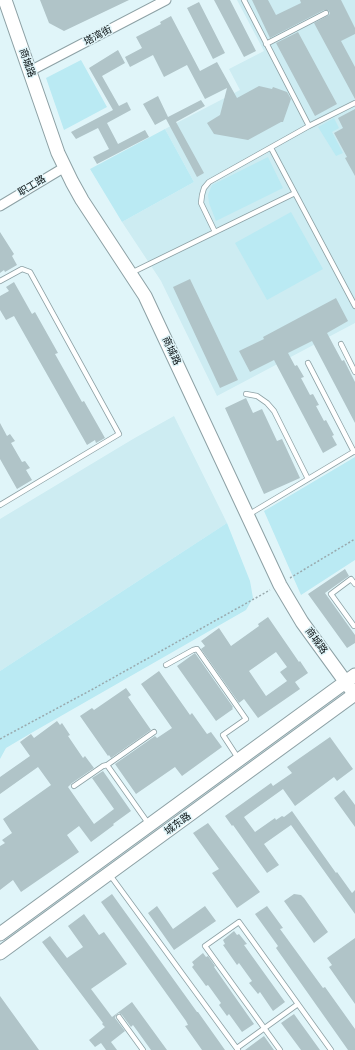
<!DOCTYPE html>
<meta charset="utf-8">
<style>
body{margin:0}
canvas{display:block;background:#e0f5f9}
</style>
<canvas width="355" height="1050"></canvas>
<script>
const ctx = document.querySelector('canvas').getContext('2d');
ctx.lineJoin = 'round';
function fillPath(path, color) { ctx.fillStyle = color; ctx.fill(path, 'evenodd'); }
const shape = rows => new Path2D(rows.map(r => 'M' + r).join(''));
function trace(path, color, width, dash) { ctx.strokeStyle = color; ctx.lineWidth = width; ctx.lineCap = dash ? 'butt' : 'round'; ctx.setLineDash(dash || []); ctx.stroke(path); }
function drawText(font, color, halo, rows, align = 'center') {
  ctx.font = font + ' "Archivo Narrow","Noto Sans SC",sans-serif'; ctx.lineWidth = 3; ctx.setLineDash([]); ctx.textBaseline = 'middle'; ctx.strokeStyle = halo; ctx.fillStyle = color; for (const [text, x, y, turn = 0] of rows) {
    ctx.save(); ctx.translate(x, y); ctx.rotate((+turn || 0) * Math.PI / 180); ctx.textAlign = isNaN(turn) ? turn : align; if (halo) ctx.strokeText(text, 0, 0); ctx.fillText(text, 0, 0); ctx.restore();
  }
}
fillPath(shape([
 [237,0,355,0,355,323,217,396,161,281,122,222,194,182,165,129,240,90,229,69,264,51],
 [174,416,227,523,0,671,0,519,133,439]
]), '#cdecf2');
fillPath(shape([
 [81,60,107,107,64,130,46,78],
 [334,118,339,128,332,132,343,153,336,156,318,127],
 [165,129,194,182,122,222,90,169],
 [268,157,283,188,216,221,209,203,208,195,212,185],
 [291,212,323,269,267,300,235,243],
 [355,457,355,560,301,595,264,511],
 [227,523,250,581,253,598,246,610,33,732,6,748,0,759,0,671]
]), '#baeaf3');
fillPath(shape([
 [40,0,129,0,64,31,49,23],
 [214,0,230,0,256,51,244,57],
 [252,0,268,0,276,15,301,3,300,0,341,0,355,28,355,34,341,41,355,67,355,99,314,23,329,15,330,13,328,10,324,10,270,38],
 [199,2,225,53,213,59,187,8],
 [171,16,200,71,217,62,237,98,259,86,272,89,273,87,287,92,291,99,283,122,281,122,248,140,214,134,207,123,220,115,227,88,205,99,187,65,164,77,153,55,130,67,125,57,142,48,136,37,161,24,160,22],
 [298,32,337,104,315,116,276,43],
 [118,50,125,63,102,76,119,106,127,102,131,110,107,123,118,144,145,130,149,137,97,164,93,157,109,149,98,128,76,139,71,132,113,110,89,68],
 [158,96,168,117,201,100,205,106,176,122,204,173,197,177,166,119,155,125,143,104],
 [355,109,355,176,345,158,347,157,334,133,343,128,338,118],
 [0,232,14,254,12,256,17,265,5,272,4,270,0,273],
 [190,279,238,380,220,388,173,287],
 [14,282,32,314,35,312,58,353,55,354,82,402,84,401,105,438,96,443,95,440,87,445,14,316,6,320,0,310,0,296,9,291,6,287],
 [336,298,348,321,327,333,342,361,344,360,355,382,355,423,312,341,288,353,295,366,297,365,304,377,301,378,310,395,313,394,319,405,316,406,324,421,326,420,334,435,332,436,337,445,323,453,274,360,250,372,239,351,264,339,263,337],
 [246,398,253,413,262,409,277,441,282,439,300,478,264,494,225,408],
 [0,423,7,436,10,434,15,441,11,443,22,462,25,461,30,468,26,470,32,480,17,489,0,459],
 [345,569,349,576,325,593,355,635,355,643,347,648,308,594],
 [268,617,299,662,300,661,308,673,295,682,300,689,258,718,244,699,239,703,201,649,205,646,201,641,219,628,231,646,259,626,258,624],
 [276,652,287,667,280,672,287,681,266,696,249,671],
 [195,653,233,707,232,708,233,709,216,721,177,666],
 [159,671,190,715,192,713,207,734,211,732,222,747,182,776,175,767,136,794,115,764,155,736,157,738,172,728,141,684],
 [126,688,131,695,128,697,151,730,111,758,109,755,108,756,80,716,92,708,94,710],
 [57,721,60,725,62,723,70,735,68,736,83,758,85,756,94,768,72,783,68,787,94,824,114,809,92,778,103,771,131,811,113,824,114,825,91,842,79,826,67,835,79,852,21,892,13,880,0,890,0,846,5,843,2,840,12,833,3,819,51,785,38,767,0,794,0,777,30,756,20,742,31,734,34,738],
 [330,737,353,769,337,781,334,777,295,806,283,789,244,817,255,832,275,818,276,820,282,816,284,817,292,811,336,873,337,872,352,893,355,890,355,914,291,825,264,844,279,865,267,873,233,825,232,826,225,816,271,783,273,786,292,773,287,767],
 [344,790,355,805,355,827,334,798],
 [208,823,260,892,237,908,212,873,219,869,193,833],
 [112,894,197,1012,198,1012,225,1050,202,1050,185,1026,188,1025,186,1021,101,902],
 [294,894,301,895,304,898,328,932,314,943,284,901],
 [157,906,173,929,205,906,216,921,174,950,148,913],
 [267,906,283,928,280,929,323,988,325,987,355,1029,355,1050,348,1050,276,948,278,946,255,914],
 [84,914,99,935,104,932,127,964,91,989,112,1017,132,1002,167,1050,151,1050,133,1025,131,1027,122,1015,119,1013,116,1015,115,1018,125,1031,111,1042,117,1050,106,1050,101,1043,95,1047,89,1040,105,1027,102,1024,103,1023,42,942,50,936,67,958,83,947,68,926],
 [234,931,237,935,239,934,247,944,244,945,285,1002,273,1011,260,992,258,994,249,983,252,981,239,963,237,965,223,945,225,944,223,940],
 [355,938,355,1004,329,967,332,965,327,958],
 [203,953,206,957,208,956,215,966,214,967,254,1024,242,1032,229,1014,227,1016,219,1005,221,1003,208,985,206,986,192,967,194,965,192,962],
 [0,996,39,1050,0,1050],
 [294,1014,320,1050,301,1050,281,1023],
 [264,1036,274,1050,245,1050]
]), '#b0c4c8');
const lane = shape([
 [244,0,309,126],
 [266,44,326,13],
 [271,148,355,306],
 [215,232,201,203,202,195,204,188,209,182,309,126,355,103],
 [131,273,295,193],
 [0,281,22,269,30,272,119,434,0,505],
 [341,344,355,372],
 [308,363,354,452],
 [246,394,257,396,267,403,274,411,308,479],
 [248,515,355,451],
 [355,584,351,579,331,594,354,626,355,626],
 [166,665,193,650,197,649,246,719,223,735,238,758],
 [74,786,103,766,107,765],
 [148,823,107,765,154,732],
 [110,875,238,1050],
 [119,1017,143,1050],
 [237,1048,298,1004],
 [280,1050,205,946,239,922,331,1050]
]);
const street = shape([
 [30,71,166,0],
 [0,206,65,167]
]);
const secondary = shape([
 [5,0,58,153,72,182,82,200,145,296,280,585,302,622,355,695],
 [0,934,355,675],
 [0,953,355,694]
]);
trace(lane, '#8da1a5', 6);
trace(street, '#8da1a5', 11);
trace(secondary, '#8da1a5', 15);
trace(shape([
 [290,578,355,539],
 [0,739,93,689,270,590]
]), '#99a9ad', 1.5, [2, 2]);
trace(lane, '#fff', 4.5);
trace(street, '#fff', 9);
trace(secondary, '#fff', 13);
drawText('10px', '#091012', '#e0f5f9', [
 ["塔湾街",98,36,-28],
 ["商城路",27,63,71],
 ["职工路",32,186,-31],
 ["商城路",171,351,65],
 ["商城路",316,641,54],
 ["城东路",178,824,-36]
]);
</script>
